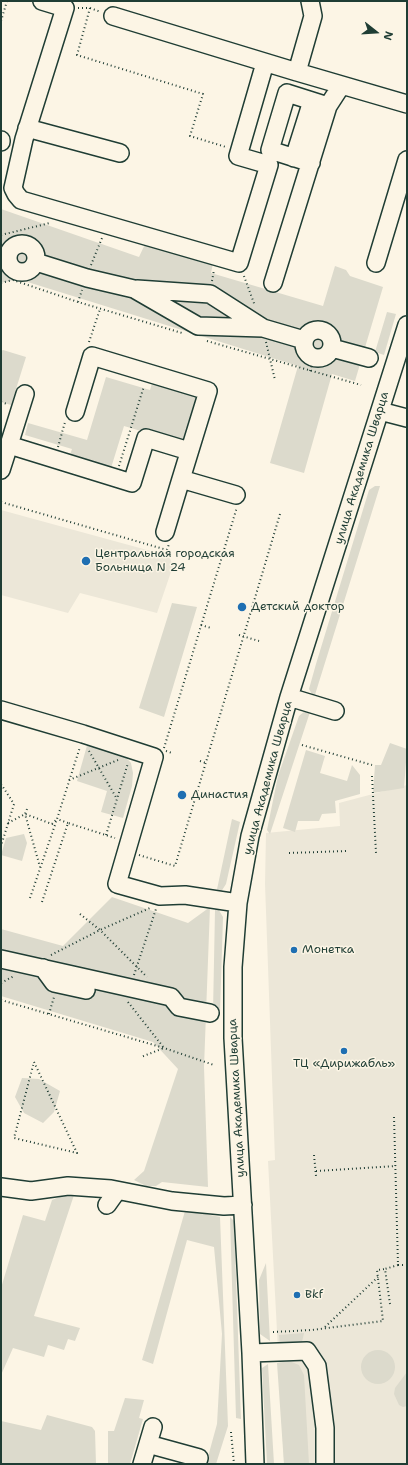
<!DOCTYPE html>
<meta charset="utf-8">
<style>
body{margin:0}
#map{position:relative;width:408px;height:1465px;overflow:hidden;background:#fcf5e5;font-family:"Shantell Sans",sans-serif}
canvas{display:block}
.frame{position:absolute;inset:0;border:2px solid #1f3d34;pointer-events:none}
.north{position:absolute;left:356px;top:12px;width:40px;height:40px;-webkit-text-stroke:3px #fcf5e5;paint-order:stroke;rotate:107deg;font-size:11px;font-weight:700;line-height:16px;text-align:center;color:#1f3d34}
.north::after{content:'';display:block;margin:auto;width:14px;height:18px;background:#1f3d34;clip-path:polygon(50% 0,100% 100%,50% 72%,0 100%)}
</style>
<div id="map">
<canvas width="408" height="1465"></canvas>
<div class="frame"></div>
<div class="north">N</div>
</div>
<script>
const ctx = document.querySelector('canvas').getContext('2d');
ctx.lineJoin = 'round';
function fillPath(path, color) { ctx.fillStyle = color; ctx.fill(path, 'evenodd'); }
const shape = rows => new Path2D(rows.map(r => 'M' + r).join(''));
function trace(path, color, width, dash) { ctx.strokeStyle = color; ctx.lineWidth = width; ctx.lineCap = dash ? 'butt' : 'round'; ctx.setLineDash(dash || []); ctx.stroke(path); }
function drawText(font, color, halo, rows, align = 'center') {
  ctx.font = font + ' "Shantell Sans",sans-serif'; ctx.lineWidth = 3; ctx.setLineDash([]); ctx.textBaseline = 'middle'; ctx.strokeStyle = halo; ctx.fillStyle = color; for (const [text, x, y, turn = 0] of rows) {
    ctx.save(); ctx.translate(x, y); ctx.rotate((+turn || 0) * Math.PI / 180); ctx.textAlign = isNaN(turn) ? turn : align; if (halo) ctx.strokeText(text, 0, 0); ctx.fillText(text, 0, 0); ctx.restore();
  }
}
fillPath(shape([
 [1,510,169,556,173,566,157,613,80,593,68,613,1,595],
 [407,785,407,1464,284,1464,268,1161,275,1160,265,884,266,833,340,826,339,803]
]), '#ece7d8');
fillPath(shape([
 [1,209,139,257,146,242,213,263,211,273,323,306,335,266,346,270,350,276,383,287,355,381,332,374,304,473,270,463,298,366,18,279,1,283],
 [387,312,396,314,384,355,375,352],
 [3,350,26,357,11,405,1,402,1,351],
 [106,377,150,390,153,380,200,394,185,444,124,426,111,468,70,455,72,449,25,435,28,423,87,440],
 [375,486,380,486,314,698,309,689,316,664,369,490],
 [172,603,197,607,164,717,139,708],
 [305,711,310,712,270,834,267,830,278,776,299,716],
 [88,742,122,753,131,763,133,773,132,786,123,818,101,812,107,791,77,781],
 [390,743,407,749,404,788,373,793,375,765,381,765],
 [306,750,325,756,320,773,347,781,352,765,360,775,360,794,335,801,336,813,322,814,319,821,298,821,295,832,283,828],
 [232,819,240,822,226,884,219,895,216,894],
 [24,834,27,843,22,861,1,855,6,838],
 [112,897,188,923,210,907,204,1067,208,1187,162,1182,156,1186,146,1186,134,1180,144,1171,178,1069,153,1042,1,996,1,929,63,946],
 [217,907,223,917,220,1013,213,1012,215,910],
 [22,1078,39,1079,60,1091,54,1112,43,1123,24,1113,15,1097],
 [69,1193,74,1195,34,1316,80,1328,75,1341,68,1339,64,1350,48,1345,44,1357,13,1348,1,1375,1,1288,23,1215,45,1221,52,1200],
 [185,1211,191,1211,220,1217,228,1426,216,1464,206,1464,217,1424,222,1334,214,1247,187,1240,153,1364,142,1360],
 [230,1217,234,1221,241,1419,236,1418],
 [266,1263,270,1341,260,1334,259,1280],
 [304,1333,302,1342,280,1346,279,1335],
 '361 1367a17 17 0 1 1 34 0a17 17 0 1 1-34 0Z',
 [289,1361,299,1365,304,1375,309,1464,284,1464,277,1363],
 [268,1364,274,1464,267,1464,262,1368],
 [407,1372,407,1406,403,1407,399,1405,394,1394,395,1388],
 [125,1398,144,1400,139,1418,143,1419,130,1464,108,1464,108,1431,114,1431],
 [47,1415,92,1427,95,1431,96,1464,1,1464,1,1421,41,1430]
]), '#dcdacc');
const minor = shape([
 [42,1,65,8,24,139,13,188,16,194,21,200,239,263,269,165,238,156,265,63],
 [310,1,313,16,297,72,407,104],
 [113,16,297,72],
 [27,128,120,153],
 [1,140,1,142],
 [294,158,312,101],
 [311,163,270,150,287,93,328,106],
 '8 258a14 14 0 1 1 28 0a14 14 0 1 1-28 0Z',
 [36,262,87,278,134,289,198,326,263,328,304,340],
 [376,263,407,160],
 [273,283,328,106,341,86],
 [137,289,210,294,263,328],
 '304 344a14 14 0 1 1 28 0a14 14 0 1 1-28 0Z',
 [332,348,369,358],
 [25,394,9,445,132,483,146,438,189,451],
 [380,411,407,418],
 [75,412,92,356,208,391,181,479,236,495],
 [1,470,9,445],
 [165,532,181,479],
 [289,697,335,711],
 [1,710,83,734,154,757,117,884,160,896,185,895,238,903],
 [1,959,171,997,179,1007,210,1013],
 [43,968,54,983,86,990],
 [1,1187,31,1191,68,1186,111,1189,172,1201,224,1206,243,1205],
 [107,1205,117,1191],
 [251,1353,307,1351,317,1366,325,1428,325,1464],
 [148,1444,199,1458,197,1464],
 [142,1464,153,1427],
 [255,1464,251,1353,233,1038,233,967,238,903,250,836,289,697,407,325]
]);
trace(minor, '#1f3d34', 20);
trace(shape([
 [78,8,90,8,101,12],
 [90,8,77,55,203,94,190,136,226,147],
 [1,21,7,1],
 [1,235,50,223],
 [91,265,102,238],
 [244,276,255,306],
 [13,280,20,273],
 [212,281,214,270],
 [1,283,13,280,78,302,182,333],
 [78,302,82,290],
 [207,341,361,385],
 [89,342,100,309],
 [266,342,275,380],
 [310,371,314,358],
 [1,402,7,404],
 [58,447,65,422],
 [119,466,144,386],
 [1,502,167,550],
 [167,550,169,544],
 [201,625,211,628],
 [239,635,259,641],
 [302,745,372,765],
 [164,748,237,507],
 [89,751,117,799],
 [166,751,172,753],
 [200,761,206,763],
 [372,776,376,853],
 [69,780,118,760],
 [1,784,14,804,1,846],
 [27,809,25,814,40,867],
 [8,823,25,814,52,824,56,820],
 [68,823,57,819,80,747],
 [106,835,128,763],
 [289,853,347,851],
 [139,855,175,866,280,514],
 [30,898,57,819],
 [42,902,68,823,115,838],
 [80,914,100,930,147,977],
 [51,955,100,930,150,908],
 [134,975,156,909],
 [1,983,14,976],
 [1,1000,164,1048,214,1065],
 [128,1002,164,1048,141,1057],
 [49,1014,54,997],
 [34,1062,77,1153,14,1138,34,1062],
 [314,1155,316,1176],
 [316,1171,396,1166],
 [398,1265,407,1265],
 [390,1304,385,1269,398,1265,394,1116],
 [325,1327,378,1277],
 [273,1332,312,1330,383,1321,377,1270,385,1269],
 [231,1432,234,1464]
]), '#1f3d34', 2, [1, 3]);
trace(minor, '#fcf5e5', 17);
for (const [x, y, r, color] of [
 [86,561,5,"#1f6fb2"],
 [242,607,5,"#1f6fb2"],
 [182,795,5,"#1f6fb2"],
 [294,950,4,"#1f6fb2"],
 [344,1051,4,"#1f6fb2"],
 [297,1295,4,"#1f6fb2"]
]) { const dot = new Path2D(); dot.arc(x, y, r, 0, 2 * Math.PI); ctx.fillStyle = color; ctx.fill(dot); trace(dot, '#fcf5e5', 1.5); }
drawText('12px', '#1f3d34', '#fcf5e5', [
 ["улица Академика Шварца",362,468,-73],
 ["улица Академика Шварца",268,778,-75],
 ["улица Академика Шварца",237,1098,-93]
]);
drawText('12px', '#1f3d34', '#fcf5e5', [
 ["Центральная городская",95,554],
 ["Больница N 24",95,568],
 ["Детский доктор",251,607],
 ["Династия",191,795],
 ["Монетка",302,950],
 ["ТЦ «Дирижабль»",344,1064,"center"],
 ["Bkf",305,1295]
], 'left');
</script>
